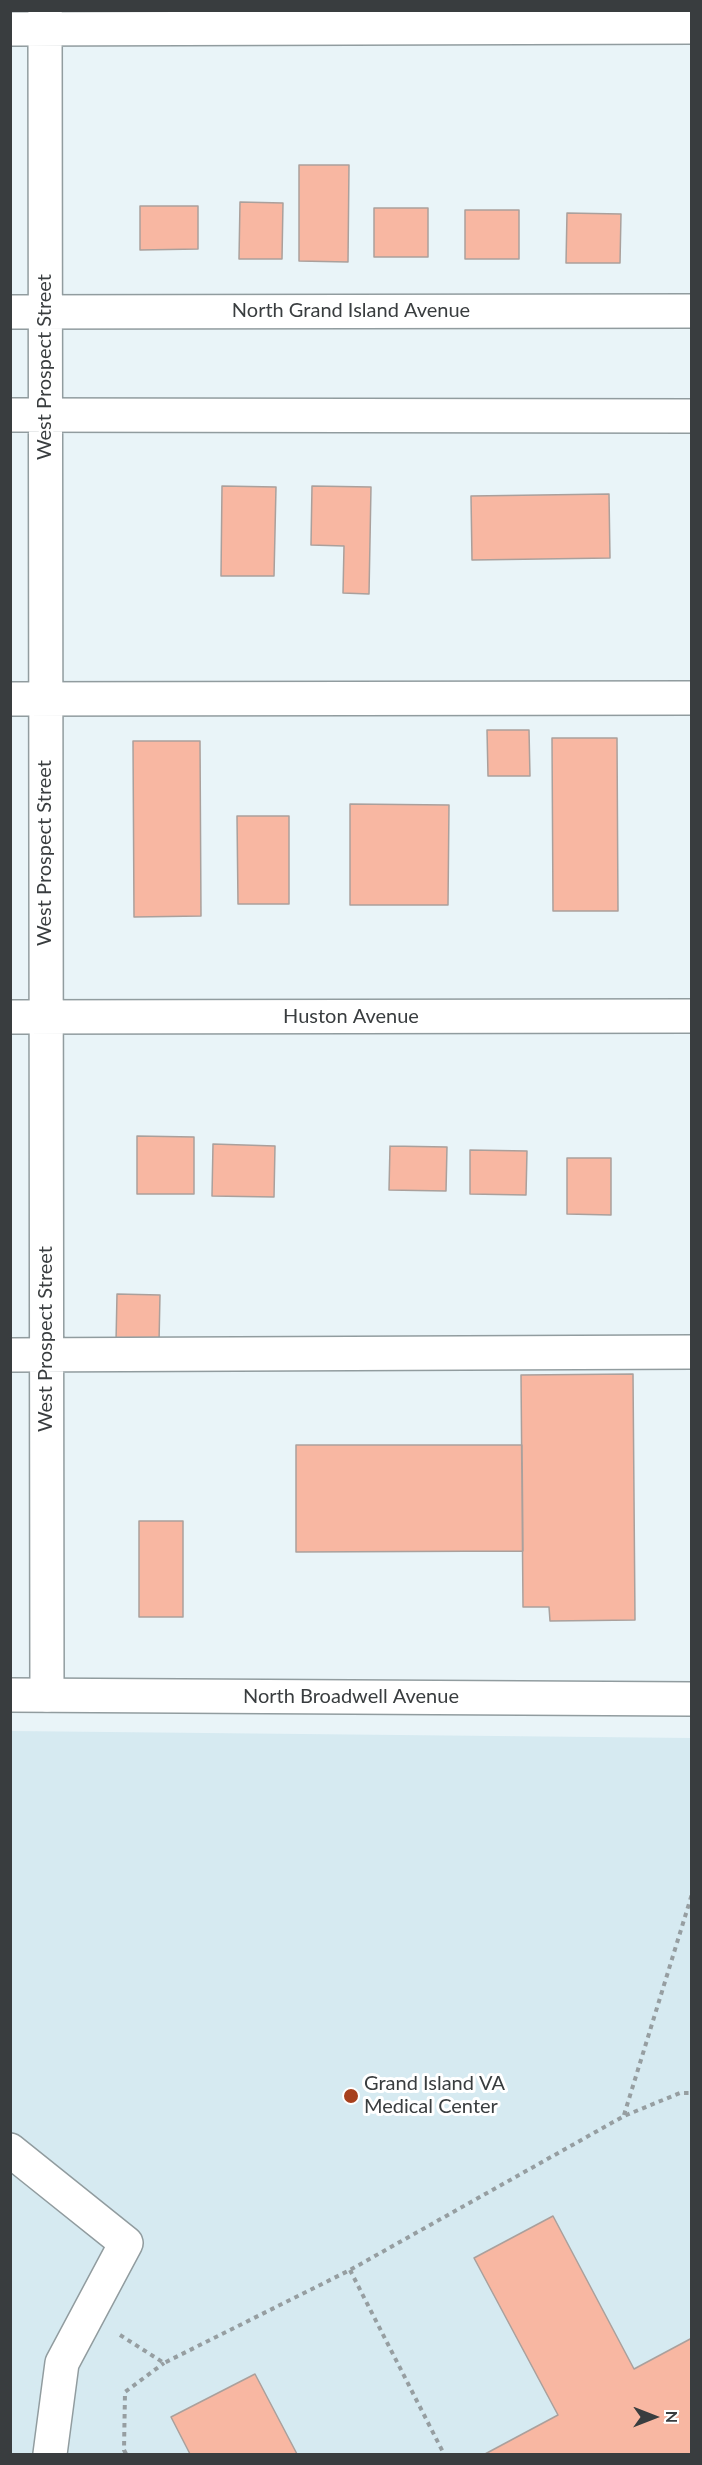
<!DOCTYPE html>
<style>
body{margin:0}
#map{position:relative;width:702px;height:2465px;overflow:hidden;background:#e9f4f8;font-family:Lato,sans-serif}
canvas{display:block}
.frame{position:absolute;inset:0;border:12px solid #393d3f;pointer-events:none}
.north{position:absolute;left:624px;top:2387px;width:60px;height:60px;-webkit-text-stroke:4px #fff;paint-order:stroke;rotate:90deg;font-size:16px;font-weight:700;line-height:24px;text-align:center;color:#393d3f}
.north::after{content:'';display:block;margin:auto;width:21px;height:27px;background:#393d3f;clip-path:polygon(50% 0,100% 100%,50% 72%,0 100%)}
</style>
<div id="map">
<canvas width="702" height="2465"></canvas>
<div class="frame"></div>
<div class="north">N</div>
</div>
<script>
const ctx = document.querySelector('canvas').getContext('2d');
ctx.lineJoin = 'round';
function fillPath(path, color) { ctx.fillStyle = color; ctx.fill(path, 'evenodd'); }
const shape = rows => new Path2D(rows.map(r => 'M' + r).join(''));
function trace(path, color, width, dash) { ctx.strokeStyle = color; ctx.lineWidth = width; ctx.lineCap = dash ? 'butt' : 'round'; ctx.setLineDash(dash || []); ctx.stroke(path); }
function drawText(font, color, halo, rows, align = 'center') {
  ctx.font = font + ' Lato,sans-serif'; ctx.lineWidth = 6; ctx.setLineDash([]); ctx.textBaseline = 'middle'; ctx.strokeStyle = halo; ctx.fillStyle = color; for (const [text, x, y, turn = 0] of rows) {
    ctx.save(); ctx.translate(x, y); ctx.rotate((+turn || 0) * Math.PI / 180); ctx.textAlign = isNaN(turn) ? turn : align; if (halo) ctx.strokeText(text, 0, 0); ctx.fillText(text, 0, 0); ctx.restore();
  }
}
fillPath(shape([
 [11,1731,691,1738,691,2454,11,2454]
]), '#d6eaf1');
const building = shape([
 [299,165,349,165,348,262,299,261,299,165],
 [240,202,283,203,282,259,239,259,240,202],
 [140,206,198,206,198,249,140,250,140,206],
 [374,208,428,208,428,257,374,257,374,208],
 [465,210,519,210,519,259,465,259,465,210],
 [567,213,621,214,620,263,566,263,567,213],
 [222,486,276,487,274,576,221,576,222,486],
 [312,486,371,487,369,594,343,593,344,546,311,545,312,486],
 [609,494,610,558,472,560,471,496,609,494],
 [487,730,529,730,530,776,488,776,487,730],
 [552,738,617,738,618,911,553,911,552,738],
 [133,741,200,741,201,916,134,917,133,741],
 [350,804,449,805,448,905,350,905,350,804],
 [237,816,289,816,289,904,238,904,237,816],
 [137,1136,194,1137,194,1194,137,1194,137,1136],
 [213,1144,275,1146,274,1197,212,1196,213,1144],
 [390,1146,447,1147,446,1191,389,1190,390,1146],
 [470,1150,527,1151,526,1195,470,1194,470,1150],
 [567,1158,611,1158,611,1215,567,1214,567,1158],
 [117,1294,160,1295,159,1343,116,1342,117,1294],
 [633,1374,635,1620,550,1621,549,1607,523,1607,521,1375,633,1374],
 [296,1445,522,1445,523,1551,296,1552,296,1445],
 [139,1521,183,1521,183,1617,139,1617,139,1521],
 [553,2216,634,2369,692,2338,692,2454,485,2454,558,2415,474,2258,553,2216],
 [255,2374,297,2454,190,2454,171,2417,255,2374]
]);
fillPath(building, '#f8b7a2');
trace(building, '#aaa09c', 1.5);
const minor = shape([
 [45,10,47,1695],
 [10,29,692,27],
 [10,312,692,311],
 [10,415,692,416],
 [10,699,692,698],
 [10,1017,692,1016],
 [10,1355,692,1352],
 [10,2150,126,2243,62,2363,50,2454]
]);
const major = shape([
 [10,1695,692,1699]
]);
trace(minor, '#919c9f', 36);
trace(major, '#919c9f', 36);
trace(shape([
 [624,2115,692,1894],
 [350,2270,444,2454],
 [120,2335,164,2363,350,2270,624,2116,680,2093,692,2093],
 [126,2454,124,2450,125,2392,164,2363]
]), '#969ea1', 4, [4.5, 4.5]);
trace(minor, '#fff', 33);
trace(major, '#fff', 33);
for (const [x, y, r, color] of [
 [351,2096,8,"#a7401d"]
]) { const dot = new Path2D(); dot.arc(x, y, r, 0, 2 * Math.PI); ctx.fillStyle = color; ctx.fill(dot); trace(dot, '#fff', 2); }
drawText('20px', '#393d3f', '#fff', [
 ["North Grand Island Avenue",351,311],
 ["West Prospect Street",45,367,-90],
 ["West Prospect Street",45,853,-90],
 ["Huston Avenue",351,1017],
 ["West Prospect Street",46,1339,-90],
 ["North Broadwell Avenue",351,1697]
]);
drawText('20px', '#393d3f', '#fff', [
 ["Grand Island VA",364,2084],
 ["Medical Center",364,2107]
], 'left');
</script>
